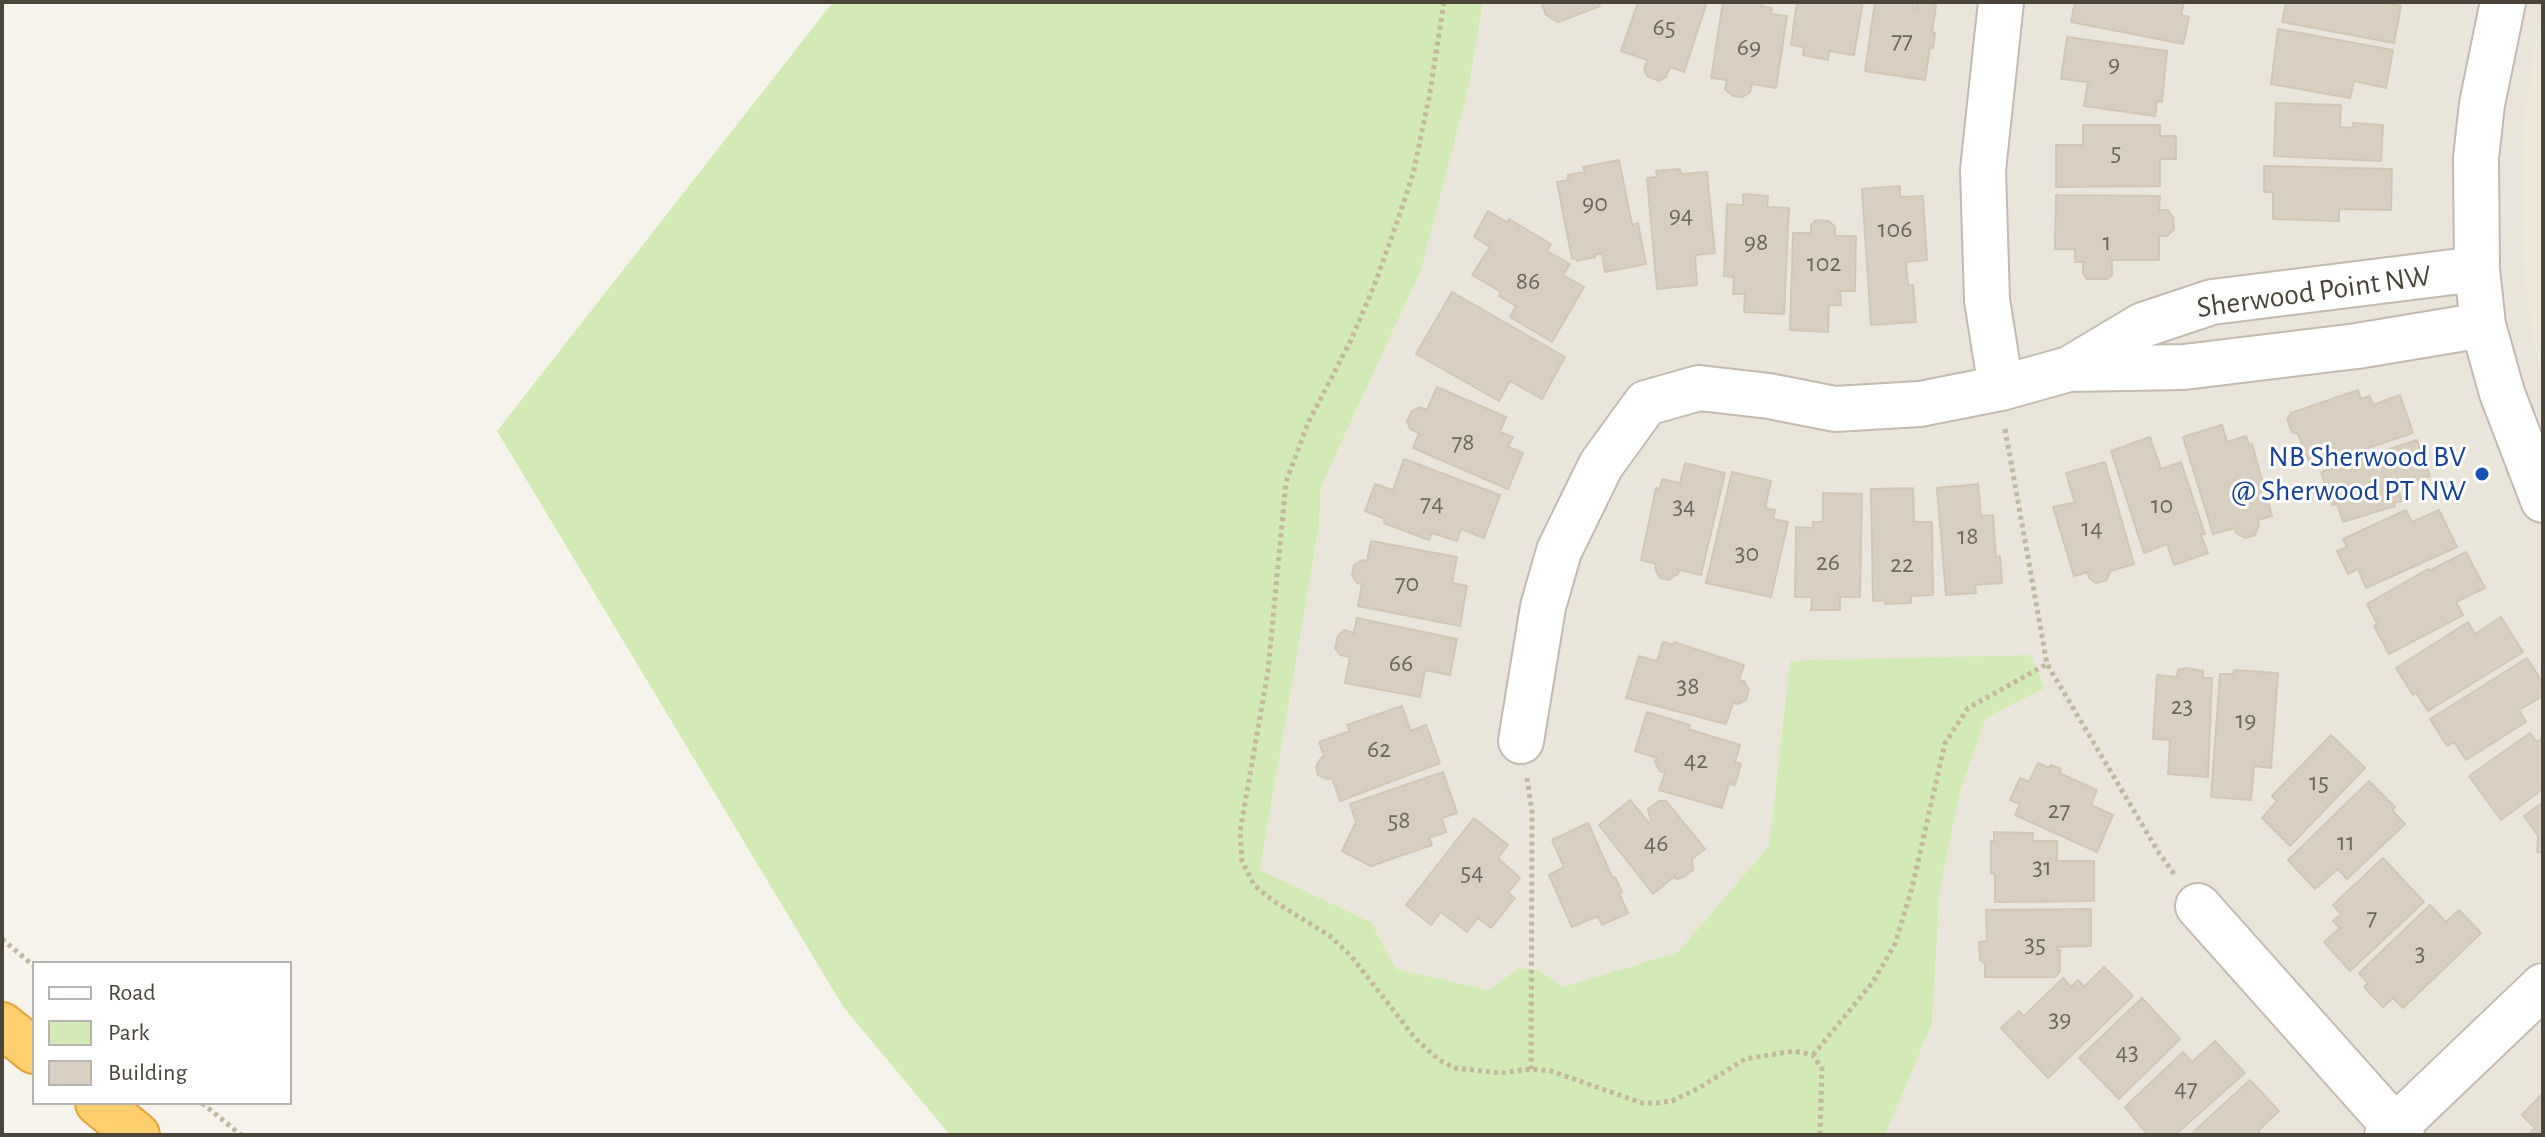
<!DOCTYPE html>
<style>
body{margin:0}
#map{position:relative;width:2545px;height:1137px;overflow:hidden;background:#f6f3ec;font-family:"Alegreya Sans",sans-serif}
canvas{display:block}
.frame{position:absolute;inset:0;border:4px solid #4b4439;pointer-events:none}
.legend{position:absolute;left:32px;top:961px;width:260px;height:144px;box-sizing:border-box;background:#fff;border:2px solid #b7b4b0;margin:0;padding:10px 14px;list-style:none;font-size:24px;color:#4b4439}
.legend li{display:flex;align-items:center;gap:16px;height:40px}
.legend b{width:40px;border:2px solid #b7b4b0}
</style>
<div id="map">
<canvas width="2545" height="1137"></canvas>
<div class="frame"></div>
<ul class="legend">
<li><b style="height:10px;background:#fff"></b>Road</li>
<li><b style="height:22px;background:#d2eab5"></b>Park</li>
<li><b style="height:22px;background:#d8cfc1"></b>Building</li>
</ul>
</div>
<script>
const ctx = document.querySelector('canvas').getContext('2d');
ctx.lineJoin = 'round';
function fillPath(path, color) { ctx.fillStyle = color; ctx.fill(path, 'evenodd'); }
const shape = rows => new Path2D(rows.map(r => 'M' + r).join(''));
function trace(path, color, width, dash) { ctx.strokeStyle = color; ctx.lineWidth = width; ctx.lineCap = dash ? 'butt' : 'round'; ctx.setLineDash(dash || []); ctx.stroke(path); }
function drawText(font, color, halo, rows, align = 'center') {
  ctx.font = font + ' "Alegreya Sans",sans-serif'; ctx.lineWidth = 6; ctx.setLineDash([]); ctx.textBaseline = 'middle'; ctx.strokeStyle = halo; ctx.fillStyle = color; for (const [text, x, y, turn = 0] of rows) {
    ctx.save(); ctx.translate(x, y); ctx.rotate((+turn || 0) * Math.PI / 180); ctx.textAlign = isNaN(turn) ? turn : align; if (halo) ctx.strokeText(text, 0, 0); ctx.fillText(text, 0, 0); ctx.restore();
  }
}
fillPath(shape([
 [1483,2,2543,2,2543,1135,1885,1135,1932,1024,1940,888,1961,788,1986,718,2044,688,1790,661,1769,846,1678,952,1563,987,1538,970,1519,968,1490,990,1396,969,1371,922,1260,870,1319,527,1321,487,1421,270,1469,86]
]), '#eae5da');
fillPath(shape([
 [2543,19,2543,376,2537,355,2525,281,2522,181,2525,114,2537,35]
]), '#efe8d6');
fillPath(shape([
 [833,2,1483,2,1469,86,1421,270,1321,487,1319,527,1260,870,1371,922,1396,969,1489,990,1519,968,1538,970,1563,987,1678,952,1769,846,1790,661,2030,655,2045,688,1986,718,1961,788,1940,888,1932,1024,1885,1135,950,1135,844,1008,497,431]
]), '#d2eab5');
const building = shape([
 [1541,2,1599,2,1600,6,1558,22,1546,15,1541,2],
 [1638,2,1707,2,1684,72,1670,67,1666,77,1659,81,1647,76,1644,69,1647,60,1621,51,1638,2],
 [1723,2,1762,2,1761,6,1772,8,1771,14,1787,16,1776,88,1752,84,1750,92,1743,97,1733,96,1725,89,1727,80,1711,78,1723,2],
 [1797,2,1863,2,1854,55,1829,51,1828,60,1803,55,1804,47,1791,45,1797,2],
 [1875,2,1914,2,1913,8,1916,9,1916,2,1936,5,1932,32,1935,33,1933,48,1930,47,1925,80,1865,71,1875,2],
 [2075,2,2184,2,2181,15,2189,17,2183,44,2071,22,2075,2],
 [2286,2,2381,2,2401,6,2394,43,2282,22,2286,2],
 [2278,29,2393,50,2386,88,2354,81,2350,98,2271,84,2278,29],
 [2067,37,2167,51,2162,102,2157,101,2155,116,2084,106,2088,82,2061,79,2067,37],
 [2276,103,2341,105,2340,127,2353,128,2353,123,2383,125,2381,161,2274,156,2276,103],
 [2083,125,2160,125,2160,136,2176,136,2176,159,2160,159,2160,186,2056,187,2056,145,2083,145,2083,125],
 [1619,160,1632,225,1638,223,1646,264,1605,272,1602,253,1595,255,1595,257,1577,261,1576,258,1572,259,1557,182,1568,180,1568,175,1585,172,1583,167,1619,160],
 [2264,166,2392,169,2391,210,2339,209,2339,221,2273,219,2273,192,2264,192,2264,166],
 [1680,169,1681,174,1707,172,1715,253,1695,255,1697,285,1657,289,1647,178,1657,177,1656,171,1680,169],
 [1900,186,1900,197,1923,196,1927,260,1906,262,1908,285,1913,285,1916,322,1871,325,1862,189,1900,186],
 [1743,194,1768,196,1767,207,1789,208,1784,314,1744,312,1745,294,1733,294,1734,277,1724,276,1727,204,1743,205,1743,194],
 [2056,195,2160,196,2159,210,2167,210,2173,217,2174,229,2167,236,2159,236,2159,260,2112,260,2112,275,2107,279,2087,279,2083,274,2083,262,2075,262,2075,249,2055,249,2056,195],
 [1488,211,1507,222,1509,219,1551,244,1547,251,1570,264,1563,275,1584,287,1552,342,1510,317,1516,306,1499,296,1501,292,1472,275,1490,247,1474,237,1488,211],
 [1816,220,1829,221,1835,227,1835,236,1856,236,1855,291,1840,291,1841,305,1829,305,1828,332,1790,330,1793,233,1811,233,1811,225,1816,220],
 [1452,292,1565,357,1542,399,1510,381,1499,401,1416,354,1452,292],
 [1437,387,1506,417,1500,432,1513,437,1508,447,1523,453,1508,489,1413,448,1419,433,1410,429,1407,421,1412,411,1419,407,1427,410,1437,387],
 [2358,390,2361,399,2370,396,2373,405,2400,395,2413,433,2311,467,2298,434,2292,432,2287,419,2291,413,2358,390],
 [2222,425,2227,442,2246,436,2249,445,2252,444,2272,516,2258,520,2259,525,2255,535,2245,538,2236,533,2235,528,2213,534,2183,437,2222,425],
 [2150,437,2161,469,2181,462,2205,534,2201,535,2208,553,2174,565,2167,544,2144,553,2111,451,2150,437],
 [2417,440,2430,476,2397,487,2402,501,2394,503,2395,506,2343,522,2337,504,2332,505,2321,472,2417,440],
 [1404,459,1500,495,1484,538,1461,529,1457,541,1432,533,1429,540,1384,523,1385,519,1365,511,1375,484,1393,490,1404,459],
 [2105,462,2134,564,2110,571,2107,580,2096,583,2089,578,2088,572,2074,576,2053,507,2071,503,2075,504,2066,473,2105,462],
 [1685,463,1725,473,1701,575,1679,570,1678,574,1669,580,1660,578,1655,569,1656,564,1641,560,1656,488,1660,489,1662,479,1680,483,1685,463],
 [1732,472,1771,481,1765,508,1775,510,1773,519,1788,522,1771,597,1706,583,1732,472],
 [1978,484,1981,516,1993,515,1996,557,2000,556,2002,583,1975,585,1976,593,1946,595,1937,488,1978,484],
 [1913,488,1914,522,1932,522,1933,595,1911,596,1911,603,1885,604,1885,600,1873,601,1871,489,1913,488],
 [1823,493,1862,494,1860,597,1840,597,1840,610,1811,610,1812,597,1795,597,1796,527,1813,528,1813,522,1823,522,1823,493],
 [2406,510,2412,522,2439,510,2457,547,2366,588,2358,569,2348,574,2337,551,2347,547,2343,539,2406,510],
 [1371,541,1457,557,1452,583,1467,586,1460,626,1358,606,1362,584,1357,583,1352,575,1354,565,1362,560,1367,561,1371,541],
 [2466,552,2485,588,2456,602,2463,615,2389,654,2374,626,2377,624,2367,604,2428,569,2429,571,2466,552],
 [2501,617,2523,652,2428,711,2416,693,2413,695,2396,668,2468,622,2475,634,2501,617],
 [1357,618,1457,639,1450,675,1425,670,1420,697,1345,683,1350,657,1340,655,1335,648,1338,636,1344,630,1354,633,1357,618],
 [1663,642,1673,645,1674,642,1744,665,1739,680,1744,681,1749,690,1746,700,1737,704,1733,703,1726,724,1626,698,1639,656,1657,661,1663,642],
 [2527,658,2543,683,2543,696,2519,710,2526,722,2466,760,2454,742,2447,746,2430,719,2527,658],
 [2186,668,2203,671,2203,678,2212,678,2208,777,2168,774,2170,740,2153,739,2157,675,2177,677,2178,670,2186,668],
 [2234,670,2278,673,2271,768,2254,766,2251,800,2211,797,2220,674,2233,674,2234,670],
 [1402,706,1411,731,1426,725,1440,763,1340,801,1332,778,1327,779,1318,775,1316,767,1321,758,1324,756,1319,742,1350,731,1347,725,1402,706],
 [1647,712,1690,725,1688,729,1740,745,1735,762,1741,764,1735,785,1729,784,1722,808,1659,790,1665,773,1660,771,1655,762,1657,758,1635,751,1647,712],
 [2530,733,2537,742,2543,737,2543,789,2501,820,2469,776,2530,733],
 [2331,735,2365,768,2290,846,2262,818,2277,801,2272,796,2331,735],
 [2038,763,2049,768,2051,765,2061,769,2059,773,2097,790,2091,805,2113,815,2097,852,2015,815,2020,804,2010,800,2020,778,2029,782,2038,763],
 [1443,772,1457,813,1442,818,1446,832,1429,838,1432,845,1371,866,1342,851,1356,822,1350,804,1443,772],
 [2369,781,2395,807,2392,810,2405,824,2347,879,2338,869,2315,889,2288,860,2369,781],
 [1630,800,1649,823,1651,821,1648,809,1659,801,1666,801,1705,849,1692,859,1693,870,1684,877,1676,879,1675,876,1653,894,1599,825,1630,800],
 [2543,802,2543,853,2537,852,2538,836,2524,816,2543,802],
 [1474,818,1508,845,1498,858,1520,878,1508,893,1515,898,1491,928,1478,918,1467,932,1441,912,1431,925,1406,905,1474,818],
 [1588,823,1613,879,1615,877,1622,892,1619,893,1628,913,1602,925,1598,916,1572,927,1549,875,1564,867,1552,840,1588,823],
 [1994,832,2033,833,2032,841,2057,841,2057,861,2094,861,2094,901,1995,902,1995,874,1991,873,1991,841,1994,841,1994,832],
 [2383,858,2424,902,2350,971,2324,942,2340,928,2333,921,2341,914,2333,905,2383,858],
 [2430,905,2446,922,2459,910,2481,933,2403,1008,2393,998,2383,1007,2364,987,2368,983,2359,973,2430,905],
 [2091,909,2091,946,2057,947,2057,950,2060,950,2060,971,2055,977,1985,977,1985,964,1980,960,1979,942,1987,941,1986,910,2091,909],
 [2104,967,2133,996,2048,1078,2001,1028,2019,1011,2024,1016,2063,978,2071,987,2078,980,2084,987,2104,967],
 [2142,998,2180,1039,2119,1099,2079,1058,2142,998],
 [2215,1041,2245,1073,2175,1135,2148,1135,2125,1107,2183,1052,2192,1062,2215,1041],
 [2250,1080,2279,1111,2258,1131,2262,1135,2190,1135,2250,1080],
 [2543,1093,2543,1135,2528,1135,2535,1128,2522,1115,2543,1093]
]);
fillPath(building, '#d8cfc1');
trace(building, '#d3c7b4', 2);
const minor = shape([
 [2503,2,2482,104,2476,158,2477,269,2483,325,2502,393,2543,500],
 [2071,368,2143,325,2212,302,2477,269],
 [2001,388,1987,300,1983,170,2001,2],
 [1521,741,1543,607,1559,551,1601,465,1646,403,1699,388,1769,396,1835,409,1920,404,2001,388,2069,369,2184,367,2357,346,2483,325],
 [2198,906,2402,1135],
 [2387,1135,2543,986]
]);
const highway = shape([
 [2,1025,34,1051],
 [98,1103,137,1135]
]);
trace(minor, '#c2bbae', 48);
trace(highway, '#e0a43c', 48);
trace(shape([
 [1444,2,1429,98,1413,174,1396,225,1374,286,1351,340,1308,423,1286,482,1268,671,1240,832,1242,861,1254,885,1272,900,1330,936,1351,956,1415,1038,1439,1060,1455,1068,1501,1073,1531,1069,1551,1071,1642,1103,1657,1103,1672,1101,1699,1088,1745,1059,1794,1051,1813,1055,1822,1069,1820,1135],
 [2005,429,2047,664,2159,853,2175,875],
 [1527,778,1532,812,1531,1069],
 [2,939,34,966],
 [1813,1055,1873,982,1895,944,1912,888,1945,743,1968,708,2047,664],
 [202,1103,241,1135]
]), '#c4b79f', 5, [4, 4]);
trace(minor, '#fff', 44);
trace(highway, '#ffcf6e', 44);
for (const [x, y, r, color] of [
 [2482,474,8,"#1a4fb4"]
]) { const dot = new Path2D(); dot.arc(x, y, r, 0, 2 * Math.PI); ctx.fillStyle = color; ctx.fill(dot); trace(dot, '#fff', 3); }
drawText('26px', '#6e675b', null, [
 ["65",1664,27],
 ["77",1902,40],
 ["69",1749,47],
 ["9",2114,64],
 ["5",2116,152],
 ["90",1595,203],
 ["94",1681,215],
 ["106",1895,229],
 ["98",1756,242],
 ["1",2107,242],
 ["102",1824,263],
 ["86",1528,281],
 ["78",1463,442],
 ["74",1432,503],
 ["10",2162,505],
 ["34",1684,506],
 ["14",2092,528],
 ["18",1968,536],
 ["30",1747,553],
 ["26",1828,562],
 ["22",1902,564],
 ["70",1407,583],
 ["66",1401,663],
 ["38",1688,686],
 ["23",2182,706],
 ["19",2246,720],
 ["62",1379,749],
 ["42",1696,760],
 ["15",2319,782],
 ["27",2059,810],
 ["58",1399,820],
 ["11",2346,842],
 ["46",1656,843],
 ["31",2042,867],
 ["54",1472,872],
 ["7",2372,917],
 ["35",2035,944],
 ["3",2420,953],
 ["39",2060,1019],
 ["43",2127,1052],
 ["47",2186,1088]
]);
drawText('30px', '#4b4439', '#fff', [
 ["Sherwood Point NW",2314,292,-8]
]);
drawText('30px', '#164399', '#fff', [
 ["NB Sherwood BV",2466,457],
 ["@ Sherwood PT NW",2466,491]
], 'right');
</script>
